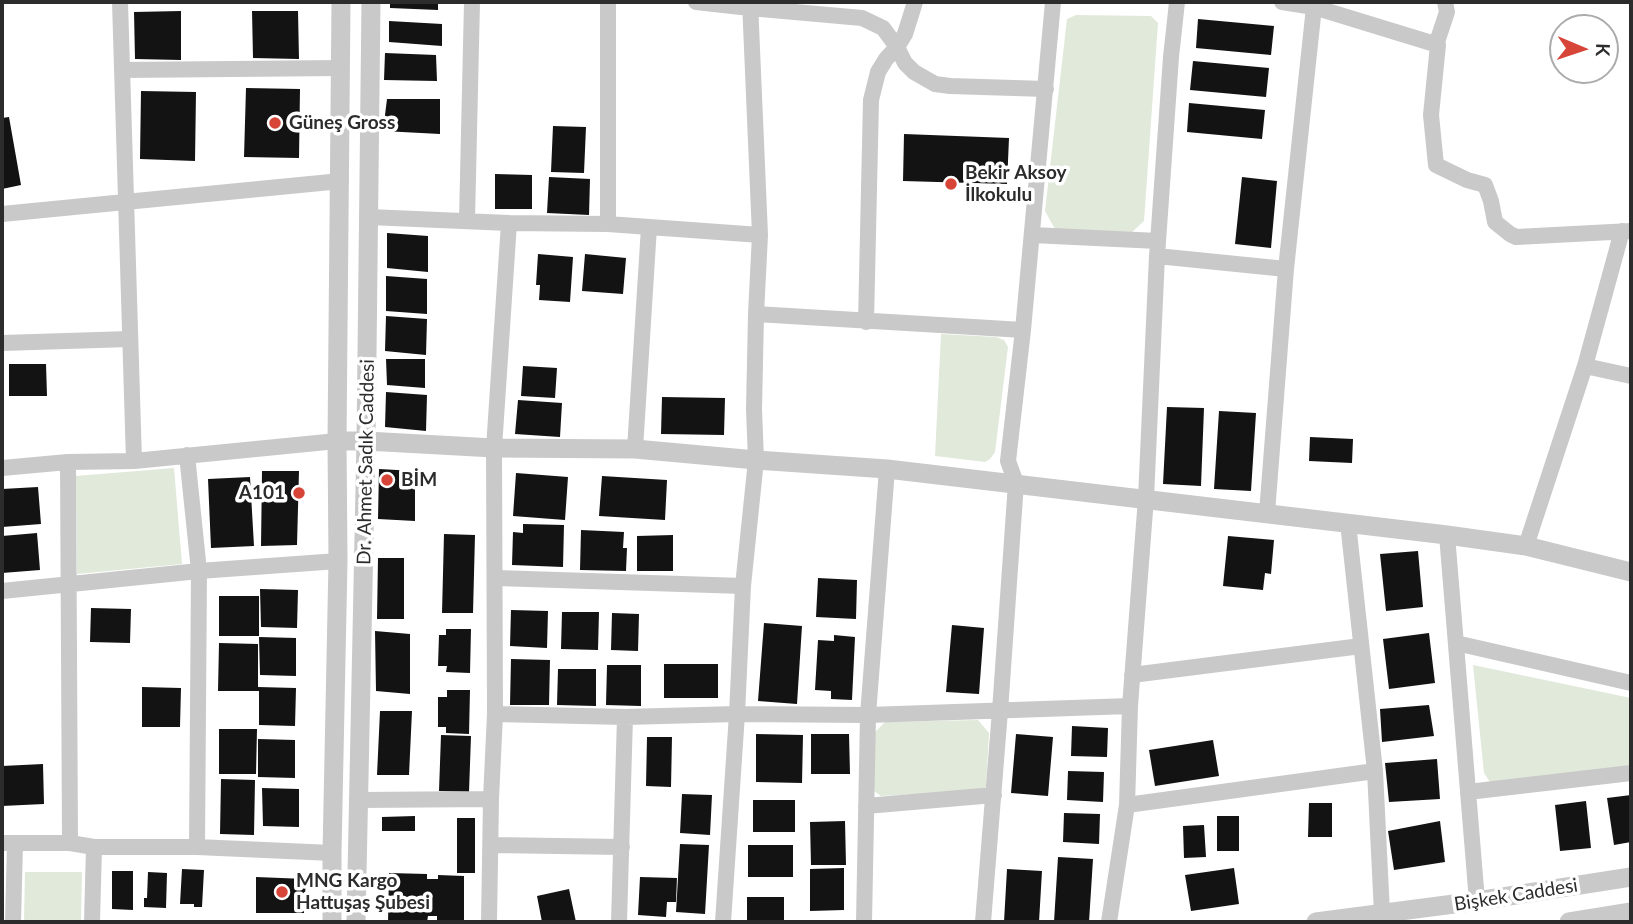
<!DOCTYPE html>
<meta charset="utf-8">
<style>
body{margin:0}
#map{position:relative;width:1633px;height:924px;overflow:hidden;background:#fff;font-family:Lato,sans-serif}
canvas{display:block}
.frame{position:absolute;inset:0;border:4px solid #2c2c2c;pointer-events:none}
.north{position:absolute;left:1549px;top:14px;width:70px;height:70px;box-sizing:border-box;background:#fff;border:2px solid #ababab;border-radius:50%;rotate:92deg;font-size:19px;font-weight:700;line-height:28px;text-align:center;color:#2c2c2c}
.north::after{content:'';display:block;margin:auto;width:24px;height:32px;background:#d74539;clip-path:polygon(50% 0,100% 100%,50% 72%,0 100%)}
</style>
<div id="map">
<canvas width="1633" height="924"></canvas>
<div class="frame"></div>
<div class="north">K</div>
</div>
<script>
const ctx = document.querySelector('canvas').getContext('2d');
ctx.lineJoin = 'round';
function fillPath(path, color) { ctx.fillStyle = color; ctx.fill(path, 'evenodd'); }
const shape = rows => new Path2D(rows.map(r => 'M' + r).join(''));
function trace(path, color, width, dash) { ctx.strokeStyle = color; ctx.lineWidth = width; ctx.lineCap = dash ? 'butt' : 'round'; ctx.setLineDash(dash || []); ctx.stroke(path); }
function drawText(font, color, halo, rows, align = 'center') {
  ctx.font = font + ' Lato,sans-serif'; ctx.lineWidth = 7; ctx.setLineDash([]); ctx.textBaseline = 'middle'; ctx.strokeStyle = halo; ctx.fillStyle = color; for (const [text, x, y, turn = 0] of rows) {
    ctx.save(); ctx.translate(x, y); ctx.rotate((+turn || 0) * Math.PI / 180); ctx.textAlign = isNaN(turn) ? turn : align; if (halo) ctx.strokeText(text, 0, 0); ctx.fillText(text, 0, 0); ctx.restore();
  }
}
fillPath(shape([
 [1076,15,1151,16,1158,23,1144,221,1132,232,1055,229,1045,211,1067,19],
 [941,334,996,337,1004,340,1008,347,995,452,990,459,985,462,935,456],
 [174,468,182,564,77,574,76,476],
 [1473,665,1631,698,1631,767,1490,782,1484,773],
 [978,720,989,733,986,787,978,791,881,796,874,791,873,734,885,722],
 [25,872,82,872,81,922,24,922]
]), '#e0e9da');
fillPath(shape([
 [390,2,438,2,438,10,390,8],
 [181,11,181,60,135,59,134,12],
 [252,11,298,11,299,59,253,58],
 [1198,19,1274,26,1271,55,1196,48],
 [389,21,442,24,442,46,389,42],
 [385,53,436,55,437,81,384,80],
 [1193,61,1269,68,1266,97,1190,90],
 [246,88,300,89,299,158,244,157],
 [141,91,196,92,195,161,140,159],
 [387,99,440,99,440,134,383,131],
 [1189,103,1265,110,1262,139,1187,132],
 [9,117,21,185,2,189,2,118],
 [553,126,586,127,584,173,551,172],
 [904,134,1009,138,1007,184,903,181],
 [495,174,532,175,532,209,495,209],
 [549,177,590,179,589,215,547,213],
 [1242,177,1277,181,1271,248,1235,244],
 [387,233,428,236,428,272,387,268],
 [538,254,573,257,570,302,539,300,540,285,536,285],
 [585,254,626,258,623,294,582,291],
 [386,276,427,279,427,314,386,311],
 [386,316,427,319,426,355,385,351],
 [386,359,425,359,425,388,387,385],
 [9,364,46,364,47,396,9,396],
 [523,366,557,368,555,398,521,396],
 [386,392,427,395,426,431,385,427],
 [662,397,725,398,724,435,661,434],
 [518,400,562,403,560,437,515,434],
 [1167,407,1204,408,1201,486,1163,484],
 [1219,411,1256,413,1251,491,1214,489],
 [1310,437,1353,439,1352,463,1309,461],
 [379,469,415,471,415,521,378,519],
 [262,471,299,471,297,545,261,546],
 [516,473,568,477,565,520,513,516],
 [602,476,667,480,665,520,599,516],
 [250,477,254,546,211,548,208,479],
 [38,487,41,524,2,527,2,489],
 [523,524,564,525,563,567,512,565,513,532,523,533],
 [581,530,624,532,623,548,627,548,626,571,580,570],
 [37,533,40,570,2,573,2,536],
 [444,534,475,535,473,613,442,613],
 [673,535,673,571,637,571,637,536],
 [1228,536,1274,540,1271,574,1265,573,1263,590,1223,586],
 [1418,551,1423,607,1386,611,1380,554],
 [378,558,404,558,404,619,377,619],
 [818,578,857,580,856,619,816,617],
 [260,589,298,590,297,628,261,627],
 [219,596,259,596,259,636,219,636],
 [91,608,131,609,130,643,90,642],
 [511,610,548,611,547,648,510,646],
 [562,612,599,612,598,650,561,649],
 [612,613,639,614,638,651,611,650],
 [764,623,802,626,797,704,758,701],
 [952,625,984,628,979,694,946,692],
 [446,629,471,629,470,673,446,672,447,666,438,666,439,635,446,635],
 [375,631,410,634,410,694,376,691],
 [1429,633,1435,683,1389,689,1383,639],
 [834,635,855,637,852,700,831,699,831,691,815,690,818,640,834,641],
 [259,637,296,638,296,676,260,675],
 [219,643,258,644,258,687,296,688,295,726,259,725,259,691,218,691],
 [511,659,550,660,549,705,510,705],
 [664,664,718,664,718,698,664,698],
 [607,665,641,665,641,706,606,705],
 [558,669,596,669,596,706,557,705],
 [142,687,181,688,180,727,142,727],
 [447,690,470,690,469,734,446,733,446,727,438,727,438,697,447,697],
 [1429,705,1434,736,1382,742,1380,709],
 [380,711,412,711,409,775,377,775],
 [1072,726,1108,728,1107,757,1071,756],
 [219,729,257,729,256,774,219,774],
 [756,734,803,735,802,783,756,782],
 [811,734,849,734,850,774,811,774],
 [1016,734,1053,737,1048,796,1011,793],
 [441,735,471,736,469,792,439,791],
 [647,737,672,737,671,787,646,786],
 [258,739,295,740,295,778,258,777],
 [1213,740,1219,776,1155,786,1149,750],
 [1437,759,1440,799,1389,802,1385,763],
 [43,764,44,804,2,806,2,766],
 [1068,771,1104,772,1103,802,1067,800],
 [221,779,255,780,254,835,220,834],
 [262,788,299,789,299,827,263,826],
 [682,794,712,795,710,835,680,833],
 [1631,795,1631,842,1614,845,1607,798],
 [753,800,795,800,795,832,753,832],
 [1586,801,1591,848,1560,851,1555,805],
 [1309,803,1332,803,1332,837,1308,837],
 [1064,813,1100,814,1099,844,1063,842],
 [415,816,415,831,382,831,382,817],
 [1217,816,1239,816,1239,851,1217,851],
 [457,818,475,818,475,873,457,873],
 [845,821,846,865,811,865,810,822],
 [1440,821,1445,862,1394,870,1388,831],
 [1204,825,1206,857,1184,858,1183,826],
 [680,844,709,845,705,914,676,912],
 [748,845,793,845,793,877,748,877],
 [1058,857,1093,859,1089,922,1054,922],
 [844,868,844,910,810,911,810,869],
 [1234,868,1239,904,1191,911,1185,875],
 [182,869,204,870,202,907,194,907,194,904,180,904],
 [1007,869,1042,871,1039,922,1004,922],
 [112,871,133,871,133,910,112,909],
 [148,872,167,873,166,908,144,907,144,898,147,898],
 [389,873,427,874,427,879,438,879,438,875,464,876,464,922,437,922,437,916,428,916,427,922,388,922],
 [256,877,306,879,304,913,256,913],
 [640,877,677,878,676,902,667,902,666,917,638,915],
 [569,889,576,922,542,922,537,896],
 [747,897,784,897,784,922,747,922]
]), '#131313');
trace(shape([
 [120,2,134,461],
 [696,2,750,8,862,18,883,28,897,47,905,34,915,2],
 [1314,2,1314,7,1438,45],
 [1445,2,1447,12,1437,42,1438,45,1431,115,1436,165,1467,180,1485,185,1491,201,1495,222,1510,234,1516,237,1631,231],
 [122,70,341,68],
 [2,214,341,181],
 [369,217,509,223,608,224,760,235],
 [467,220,472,2],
 [608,224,608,2],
 [1032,235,1158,241],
 [1157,256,1286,269],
 [756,314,1023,330],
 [866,322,871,100,878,72,886,59,897,47,905,63,914,72,935,84,950,86,1046,89],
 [2,343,130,339],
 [1585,366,1631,376],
 [635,449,649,227],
 [187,455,199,571,197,847],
 [68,462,70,843],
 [2,468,68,462,134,461,337,441],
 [1267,513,1286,269,1314,7,1282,2],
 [1348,523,1375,771,1382,913],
 [1447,535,1477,901],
 [1526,546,1585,366,1622,231],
 [496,578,743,586],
 [2,591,199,571,338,561],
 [1456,643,1631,683],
 [1132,675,1361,646],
 [495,714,625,717,737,714,868,715,1130,706],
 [1468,792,1631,773],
 [359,800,491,799],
 [1127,805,1375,771],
 [866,806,994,795],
 [2,843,70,843,94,847,197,847,332,853],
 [492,845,622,847],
 [13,922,15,844],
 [92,922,94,847],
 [489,922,491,799,495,714,494,448,509,223],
 [619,922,625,717],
 [723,922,737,714,743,586,756,460,754,409,756,314,760,235,750,2],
 [864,922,868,715,887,469],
 [983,922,1000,711,1016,483,1008,461,1023,330,1053,2],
 [1109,922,1127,805,1130,706,1146,498,1157,256,1171,57,1177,2]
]), '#c9c9c9', 16);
trace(shape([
 [337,441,366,441,494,448,635,449,756,460,887,469,1447,535,1526,546,1631,572],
 [332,922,332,853,338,561,337,441,341,2],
 [356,922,366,441,371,2],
 [1316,922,1477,901,1631,877],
 [1569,922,1631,912]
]), '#c9c9c9', 19);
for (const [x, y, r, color] of [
 [275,123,7,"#d74539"],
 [951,184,7,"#d74539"],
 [387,480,7,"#d74539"],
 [299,493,7,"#d74539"],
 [282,892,7,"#d74539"]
]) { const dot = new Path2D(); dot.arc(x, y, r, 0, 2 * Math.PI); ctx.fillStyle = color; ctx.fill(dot); trace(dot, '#fff', 2.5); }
drawText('bold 19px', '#2c2c2c', '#fff', [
 ["Güneş Gross",289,123],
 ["Bekir Aksoy",965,173],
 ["İlkokulu",965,195],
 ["BİM",401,480],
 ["A101",285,493,"right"],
 ["MNG Kargo",296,881],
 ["Hattuşaş Şubesi",296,903]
], 'left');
drawText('19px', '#2c2c2c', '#fff', [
 ["Dr. Ahmet Sadık Caddesi",366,462,-89],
 ["Bişkek Caddesi",1516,895,-9]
]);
</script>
